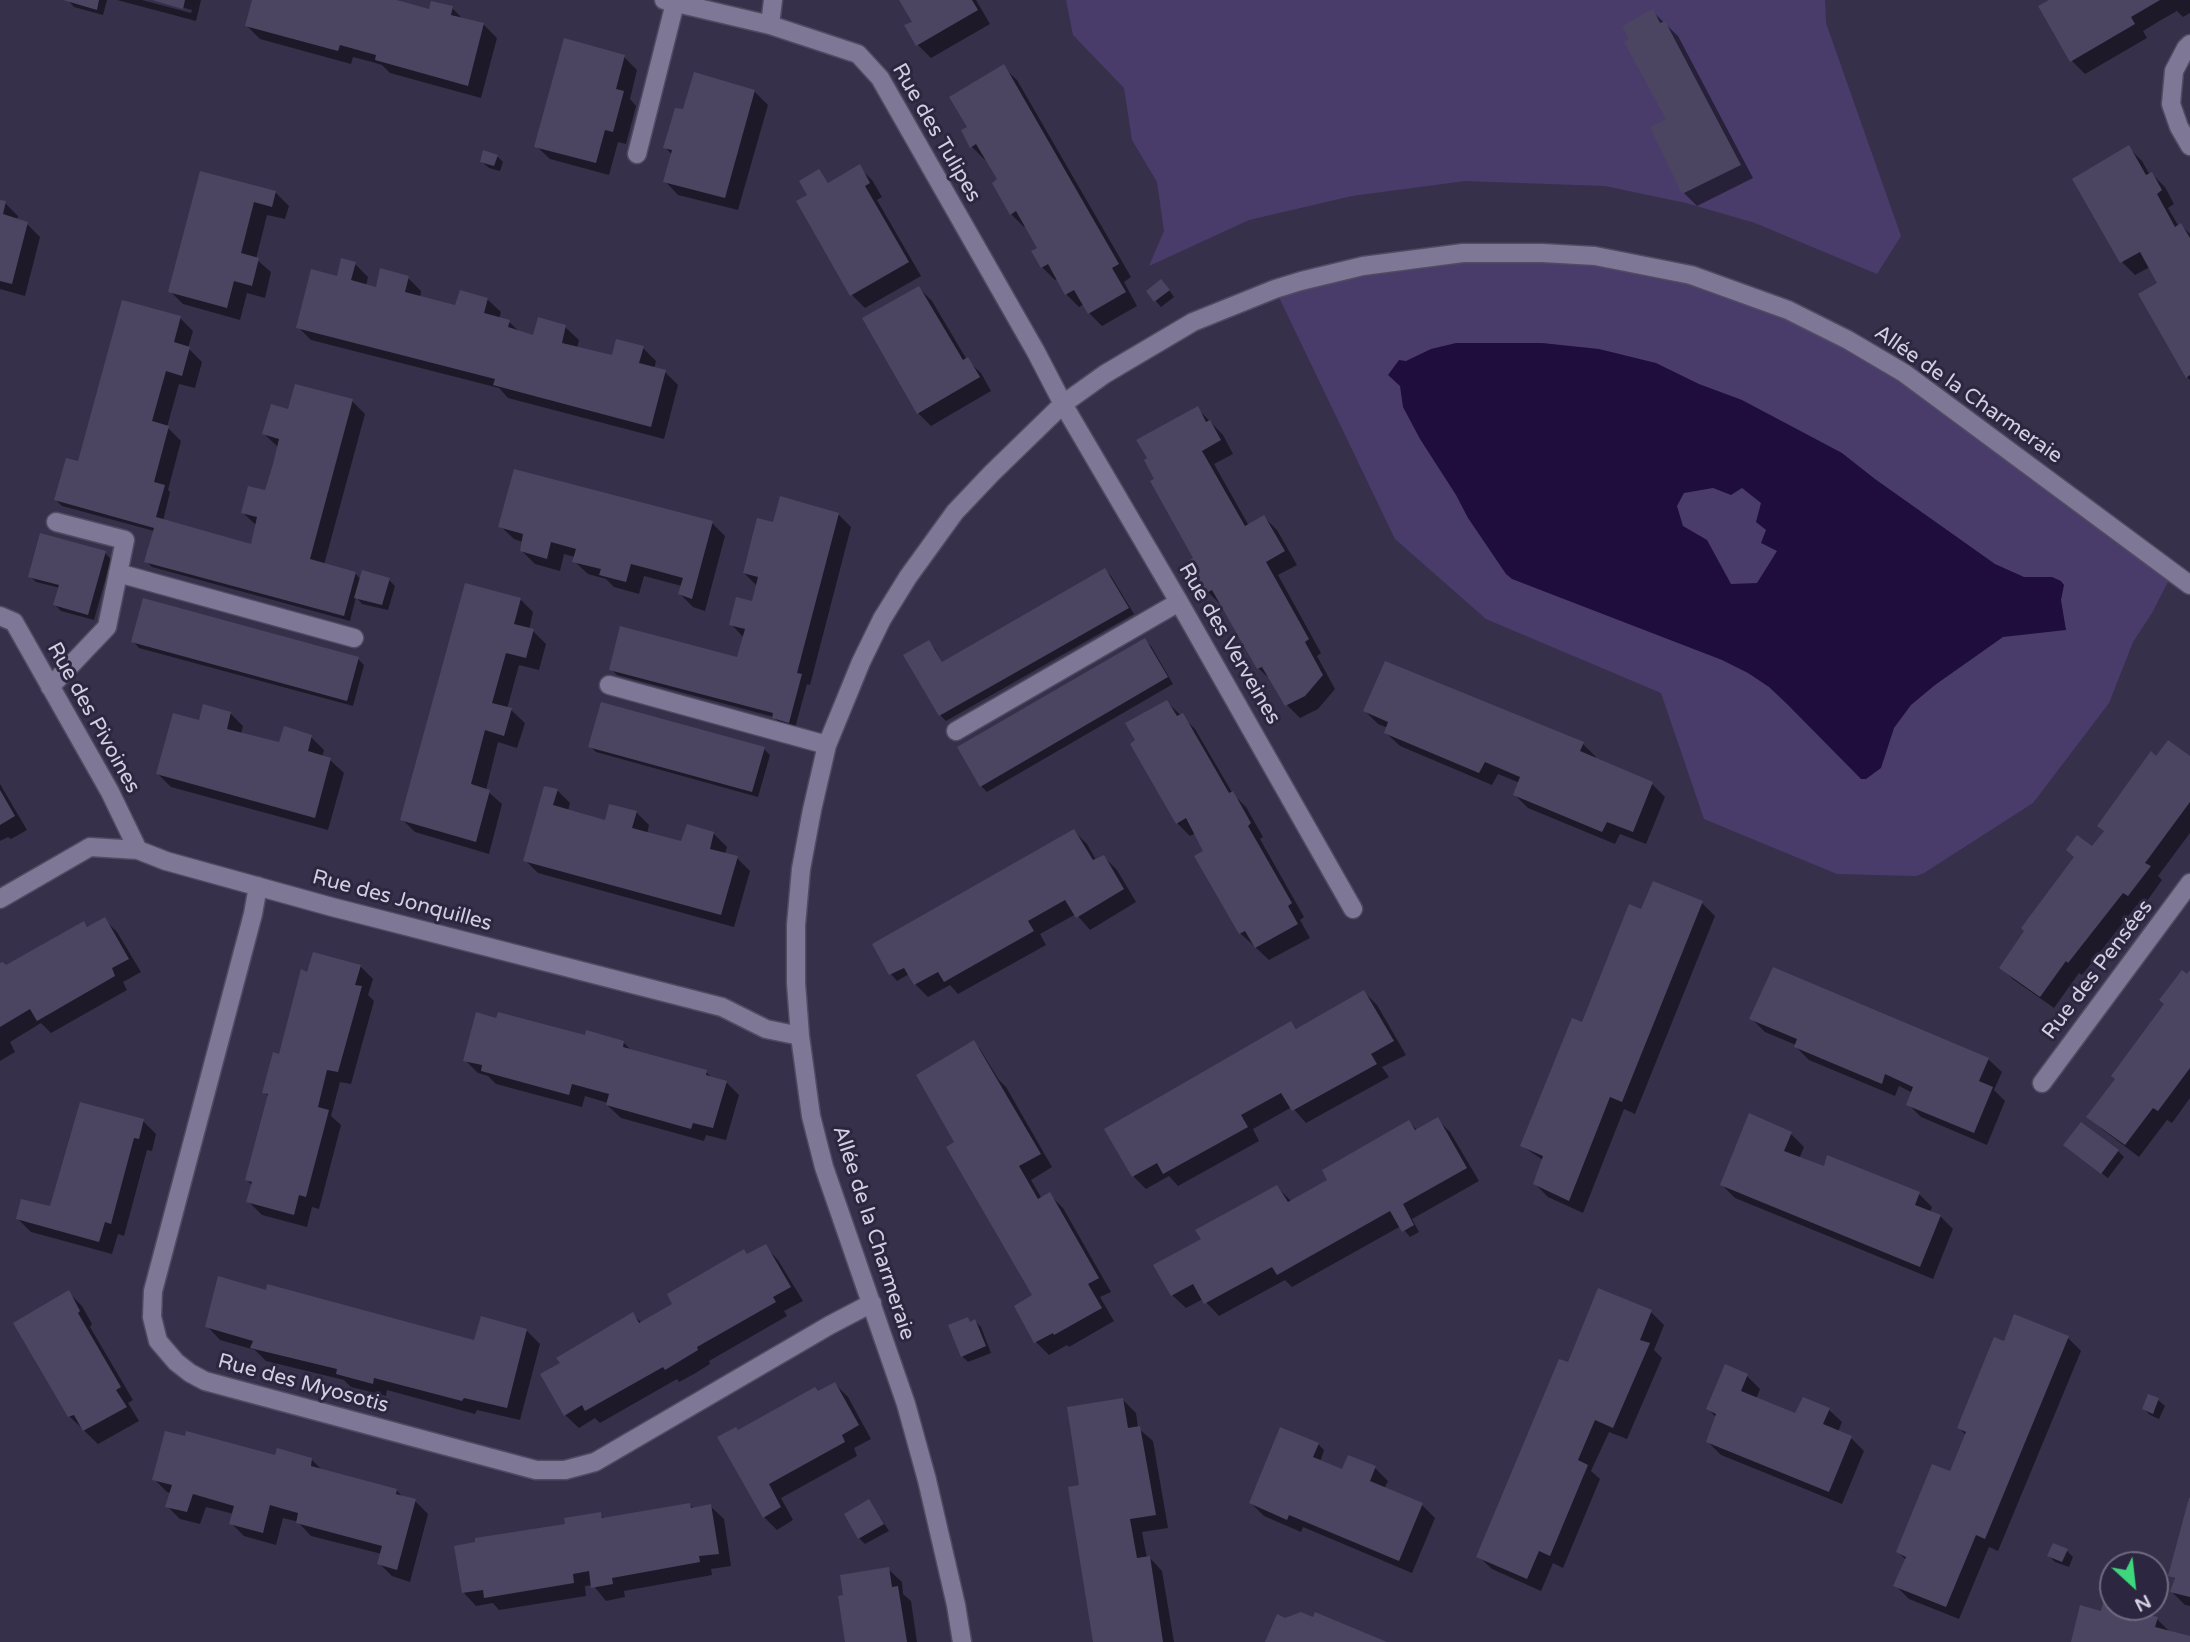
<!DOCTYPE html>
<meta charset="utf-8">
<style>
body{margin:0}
#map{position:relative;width:2190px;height:1642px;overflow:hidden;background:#37304b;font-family:"Varela Round",sans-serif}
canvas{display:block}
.north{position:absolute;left:2099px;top:1551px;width:70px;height:70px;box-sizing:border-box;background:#2d2640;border:2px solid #6f6a80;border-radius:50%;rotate:153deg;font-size:19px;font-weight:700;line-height:28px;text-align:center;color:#d3cfe1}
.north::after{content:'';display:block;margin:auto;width:24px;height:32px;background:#3ed77d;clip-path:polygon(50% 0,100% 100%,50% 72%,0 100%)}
</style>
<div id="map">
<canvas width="2190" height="1642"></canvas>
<div class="north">N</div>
</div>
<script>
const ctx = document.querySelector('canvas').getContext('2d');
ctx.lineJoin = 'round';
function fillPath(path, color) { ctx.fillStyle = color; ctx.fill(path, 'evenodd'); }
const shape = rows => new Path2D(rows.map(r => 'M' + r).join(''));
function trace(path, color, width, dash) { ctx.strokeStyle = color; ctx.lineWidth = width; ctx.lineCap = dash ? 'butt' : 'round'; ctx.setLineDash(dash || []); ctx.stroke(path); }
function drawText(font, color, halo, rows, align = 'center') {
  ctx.font = font + ' "Varela Round",sans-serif'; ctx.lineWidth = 6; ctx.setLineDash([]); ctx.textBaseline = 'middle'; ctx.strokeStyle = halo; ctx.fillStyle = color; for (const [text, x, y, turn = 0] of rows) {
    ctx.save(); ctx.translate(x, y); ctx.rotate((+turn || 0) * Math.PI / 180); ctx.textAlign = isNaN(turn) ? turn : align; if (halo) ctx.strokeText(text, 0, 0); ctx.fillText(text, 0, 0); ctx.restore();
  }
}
fillPath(shape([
 [1066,0,1825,0,1826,23,1901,236,1877,274,1755,223,1686,203,1605,186,1465,181,1352,196,1249,220,1149,266,1164,231,1157,182,1132,140,1124,88,1073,35],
 [1463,253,1646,266,1848,340,2173,572,2152,613,2133,642,2109,703,2033,803,1924,873,1916,876,1837,874,1704,819,1661,693,1486,619,1395,539,1275,289]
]), '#493c6b');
fillPath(shape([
 [1456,343,1542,343,1599,349,1656,363,1699,384,1742,400,1842,453,1875,479,1995,564,2024,577,2052,577,2061,581,2064,585,2061,600,2066,630,2003,637,1935,685,1911,705,1894,728,1881,768,1866,779,1861,779,1787,704,1769,687,1748,673,1722,660,1512,579,1506,574,1468,518,1456,495,1420,439,1403,407,1400,386,1388,375,1399,360,1406,361,1431,349],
 [1713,488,1731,495,1742,488,1761,503,1756,522,1766,530,1761,543,1777,551,1757,583,1731,584,1707,540,1683,526,1677,506,1684,493]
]), '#1f0e3d');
fillPath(shape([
 [68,0,107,0,103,15,74,7],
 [117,0,142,0,191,13,192,10,155,0,201,0,196,21],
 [254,0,398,0,401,3,430,11,452,8,463,19,484,25,497,38,481,98,390,73,382,65,372,62,353,57,351,64,260,39,247,26],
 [901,0,976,0,990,24,931,58,918,45,914,22],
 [2052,0,2190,0,2190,13,2183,17,2177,11,2161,20,2143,31,2147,38,2085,74,2072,61],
 [1652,11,1678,36,1753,178,1697,206,1684,193,1668,120],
 [624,57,637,70,630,99,636,106,626,144,618,142,609,175,550,159,536,146],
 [1003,67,1017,80,1131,277,1124,282,1137,306,1102,326,1089,313,1084,304,1079,307,1066,294,1058,279,1055,280,1042,267,1039,248,1026,226,1024,227,1011,214,994,184,1000,180,987,158,985,160,972,147,969,127],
 [754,91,768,105,738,210,678,195,665,181,672,155,665,147,684,111],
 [2129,148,2142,161,2150,175,2152,174,2165,187,2174,204,2168,208,2179,227,2181,225,2190,234,2190,380,2187,377,2159,283,2150,267,2135,275,2122,262,2074,179],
 [497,156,503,162,500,171,489,168,482,162],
 [859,167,872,180,882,197,877,200,921,276,865,308,852,295,810,195,819,171,829,184],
 [202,173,276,193,289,206,285,219,267,215,256,259,271,272,265,298,247,293,240,320,183,304,170,291],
 [0,202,5,203,18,216,17,221,27,224,40,237,25,296,0,289],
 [355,264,368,277,366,286,377,289,408,278,421,291,420,298,456,307,487,299,501,312,499,319,509,322,521,333,534,337,565,327,579,340,577,348,613,358,643,348,656,361,654,369,665,372,678,385,664,439,508,398,499,388,311,340,298,327,338,278],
 [1167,287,1174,297,1161,307,1155,300],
 [919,288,932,301,967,360,981,373,991,391,931,426,918,413],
 [180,318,193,331,188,348,202,362,195,388,179,384,167,427,181,441,168,490,170,492,163,521,252,546,257,526,243,513,267,492,278,447,264,434,289,411,352,401,365,414,324,565,355,573,361,580,389,580,395,586,388,610,362,604,356,597,350,621,152,567,146,561,154,531,62,506,56,500,84,465],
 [1197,408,1223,435,1233,454,1214,464,1249,526,1264,517,1277,530,1297,565,1278,575,1321,653,1317,656,1335,689,1318,709,1300,718,1287,705,1272,681,1258,668,1221,605,1208,592,1196,559],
 [838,514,851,527,810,685,807,684,795,728,780,724,774,717,617,675,611,669,743,661,744,638,731,624,753,604,757,586,744,573],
 [712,523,725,536,705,611,693,607,680,594,682,586,644,576,639,594,614,587,606,579,588,574,574,561,575,557,564,554,560,571,535,564,522,551,523,542,514,539,500,526],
 [105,553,111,559,94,620,61,611,55,605,60,588,36,582,30,576],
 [1105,570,1111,576,1134,614,946,721,940,715,929,643,935,649,943,664],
 [520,599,533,612,529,630,533,631,546,644,539,670,519,665,507,709,511,710,525,723,517,748,498,742,486,790,502,804,489,854,415,832,402,819],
 [1144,640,1151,646,1173,684,987,792,981,786],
 [133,641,358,659,364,665,353,706,139,648],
 [1167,702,1195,729,1233,794,1246,807,1263,837,1260,839,1304,917,1300,920,1310,938,1269,960,1240,933,1206,852,1196,833,1190,836,1177,823],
 [1365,711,1583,744,1596,757,1595,759,1652,784,1665,797,1646,844,1620,834,1615,844,1528,808,1515,795,1520,783,1498,774,1492,785,1400,746,1386,733,1388,728,1378,724],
 [230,713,243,726,241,734,280,744,311,737,324,750,322,757,330,760,344,773,328,830,171,787,158,774,200,722],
 [590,746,764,749,770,755,758,797,596,752],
 [2156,758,2190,758,2190,833,2158,876,2162,880,2142,908,2137,905,2082,975,2079,973,2054,1008,2014,980,2001,967,2092,848],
 [0,784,27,830,11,839,8,837,0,841],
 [557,790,570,803,568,811,606,822,636,812,649,825,647,834,683,843,714,834,727,847,725,854,737,858,750,871,734,927,538,873,525,860],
 [1074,831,1087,844,1096,860,1104,857,1117,870,1136,902,1090,930,1076,914,1040,934,1046,945,958,994,950,985,928,997,915,984,909,974,897,981,891,974,875,945],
 [1702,903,1715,916,1635,1114,1624,1109,1583,1213,1548,1197,1535,1184,1543,1160,1522,1146,1590,1027,1641,912],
 [104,919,117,932,141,972,123,982,127,990,51,1033,41,1023,10,1042,15,1052,0,1061,0,965,6,967,83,923,89,928],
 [360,966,373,979,368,995,374,1001,351,1084,340,1082,331,1116,341,1125,319,1209,312,1207,307,1227,262,1215,248,1201,253,1186,247,1180,269,1097,264,1092,280,1056,308,974],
 [2190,973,2190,1098,2172,1123,2167,1120,2139,1157,2102,1129,2088,1116,2117,1079],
 [1364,992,1377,1005,1406,1055,1382,1067,1389,1077,1306,1123,1292,1107,1253,1129,1259,1141,1178,1186,1169,1176,1146,1189,1133,1176,1291,1023,1298,1030],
 [1752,1019,1988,1059,2002,1072,1994,1090,2005,1101,1987,1145,1921,1117,1908,1104,1913,1093,1899,1086,1895,1096,1809,1060,1796,1047,1796,1045,1765,1032],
 [586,1037,623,1042,632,1051,706,1072,713,1079,726,1082,739,1095,726,1140,706,1135,704,1141,621,1118,607,1105,608,1103,585,1096,582,1107,496,1084,488,1076,478,1073,465,1060],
 [974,1043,980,1049,999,1080,1006,1087,1052,1167,1031,1180,1042,1199,1050,1195,1063,1208,1111,1292,1100,1297,1114,1321,1069,1347,1067,1345,1049,1355,1036,1342,1035,1296,956,1143],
 [1750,1115,1791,1134,1804,1147,1799,1159,1825,1168,1919,1194,1932,1207,1930,1212,1940,1216,1953,1229,1933,1279,1735,1198,1722,1185],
 [1437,1119,1450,1132,1479,1181,1412,1219,1419,1232,1410,1237,1401,1226,1292,1287,1285,1280,1219,1316,1203,1299,1186,1308,1172,1295,1203,1239,1277,1187,1292,1202,1329,1180,1409,1122,1418,1131],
 [143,1121,156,1134,152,1151,147,1150,124,1236,118,1234,112,1254,31,1232,18,1219,51,1208],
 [2072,1151,2118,1151,2124,1157,2108,1178],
 [765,1246,778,1260,803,1301,784,1311,787,1316,709,1361,710,1364,694,1374,679,1382,677,1379,600,1423,595,1418,579,1428,565,1415,562,1364,633,1315,642,1323,674,1304,744,1251,749,1256],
 [267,1292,475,1342,527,1331,540,1344,520,1420,477,1410,475,1414,387,1390,386,1396,351,1387,344,1380,266,1361,255,1350,220,1340,207,1326],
 [69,1293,82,1306,92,1324,90,1327,133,1400,128,1403,139,1421,98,1444,69,1416],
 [1651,1312,1664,1325,1654,1350,1662,1358,1627,1439,1609,1432,1591,1471,1600,1479,1563,1568,1553,1563,1541,1591,1492,1569,1478,1556,1569,1364],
 [967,1319,971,1323,975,1321,981,1327,991,1353,968,1362,962,1356],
 [2068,1338,2081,1351,1998,1551,1989,1547,1959,1619,1909,1599,1896,1586,1906,1560,1898,1552,1951,1473,1967,1436,1959,1428,2005,1343],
 [1747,1376,1760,1389,1756,1399,1796,1415,1828,1409,1842,1422,1838,1432,1851,1438,1864,1451,1842,1504,1721,1455,1708,1442,1717,1418,1708,1409],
 [835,1384,848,1397,871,1439,854,1448,857,1456,781,1498,793,1520,777,1530,764,1517,738,1432],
 [2149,1396,2158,1400,2165,1406,2159,1419,2150,1415,2144,1409],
 [1123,1400,1136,1413,1138,1428,1153,1441,1168,1528,1142,1532,1147,1558,1149,1557,1162,1571,1174,1642,1095,1642,1081,1486],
 [1318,1444,1324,1450,1320,1462,1343,1471,1375,1468,1388,1481,1384,1489,1422,1505,1435,1518,1412,1573,1303,1527,1301,1532,1264,1516,1251,1503],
 [276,1457,312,1460,323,1471,396,1490,404,1498,415,1501,428,1514,410,1582,392,1576,379,1563,382,1554,311,1536,298,1522,295,1521,283,1518,276,1545,244,1536,231,1523,234,1514,206,1507,200,1524,180,1519,167,1506,171,1493,167,1492,154,1479],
 [2190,1500,2190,1606,2185,1605,2172,1592,2176,1580,2170,1575],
 [868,1502,874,1508,889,1531,865,1544,859,1538,846,1514],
 [690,1505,694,1509,710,1506,724,1519,731,1566,711,1569,712,1575,624,1591,625,1597,606,1601,593,1585,585,1586,586,1596,499,1610,493,1603,476,1606,463,1592,567,1525,600,1514,605,1519],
 [2054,1545,2067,1551,2073,1557,2069,1567,2055,1562,2049,1556],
 [888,1569,902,1582,903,1594,911,1601,917,1642,847,1642],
 [2102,1613,2157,1619,2171,1633,2190,1638,2190,1642,2073,1642]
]), '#0007');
fillPath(shape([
 [63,0,99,0,97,10],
 [152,0,185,0,183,9],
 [252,0,397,0,429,9,431,1,453,6,451,15,484,23,468,86,375,60,376,55,340,45,338,51,245,26],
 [899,0,972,0,978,10,916,46,904,25,912,22],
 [2049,0,2160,0,2131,17,2135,24,2070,62,2038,6],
 [1653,9,1660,23,1665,21,1741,165,1682,194,1650,127,1666,119,1624,42,1629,39,1622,26],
 [564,38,625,55,616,89,624,91,613,132,605,130,596,163,534,147],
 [1004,64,1119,264,1112,268,1126,292,1088,314,1074,290,1065,295,1048,264,1041,268,1031,251,1037,248,1016,211,1010,215,992,183,997,179,976,144,970,148,961,130,967,127,949,97],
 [694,72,755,90,725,198,663,182,672,150,663,148,675,108,683,109],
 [2129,145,2146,175,2152,172,2162,190,2157,194,2175,227,2181,223,2190,238,2190,375,2186,378,2138,294,2157,283,2140,252,2120,263,2072,179],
 [483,150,498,155,494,166,480,162],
 [860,164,870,183,865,186,909,262,850,296,796,201,807,195,799,181,819,169,828,183],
 [200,171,276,191,272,207,254,202,241,253,259,258,252,286,234,281,227,308,168,292],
 [0,200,6,201,3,214,28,222,12,284,0,281],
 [341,258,356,262,351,280,376,287,380,268,409,276,405,292,455,305,460,290,488,298,484,313,510,320,508,327,533,335,538,317,566,325,562,343,612,355,616,339,644,346,639,363,666,370,651,427,493,385,495,379,296,328,311,269,337,276],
 [1161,279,1170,290,1154,302,1146,291],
 [919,286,963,360,968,357,980,377,917,414,862,318],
 [122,300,181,316,174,342,190,347,182,376,166,371,152,421,169,426,154,482,165,485,156,517,251,544,257,517,241,513,248,486,265,490,273,464,279,439,262,434,271,404,288,409,295,384,353,399,310,559,356,572,344,616,144,562,154,528,54,500,66,458,78,461],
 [1198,406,1206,422,1210,420,1221,440,1202,451,1245,526,1264,515,1285,551,1266,562,1309,639,1305,642,1323,675,1305,696,1285,706,1262,667,1257,669,1212,590,1206,593,1188,561,1193,558,1150,481,1154,479,1144,460,1147,458,1136,440],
 [514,469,713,521,692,599,678,594,683,578,654,570,631,564,626,582,599,575,601,569,572,562,576,549,551,542,547,559,520,551,523,534,498,527],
 [780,496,839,513,797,673,802,674,789,723,772,718,773,713,609,670,620,626,737,657,745,629,729,625,736,597,752,601,758,577,743,573,757,518,773,522],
 [40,533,106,551,88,615,53,605,59,585,28,577],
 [1105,568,1129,608,939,716,903,655,929,640,942,662],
 [362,570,390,578,382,605,354,598],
 [465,583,521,598,514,624,534,629,526,658,506,653,492,703,512,708,504,736,485,730,471,784,490,790,476,842,400,820],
 [143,598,359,657,347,701,131,642],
 [1145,638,1168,677,980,787,957,747],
 [1385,661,1584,742,1580,751,1653,782,1633,832,1607,822,1602,832,1513,795,1520,777,1485,762,1479,773,1384,733,1388,722,1363,711],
 [1167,700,1177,716,1183,713,1229,793,1233,791,1251,823,1248,826,1292,903,1288,906,1298,924,1255,948,1245,931,1239,934,1194,856,1203,851,1186,818,1176,824,1130,744,1135,740,1125,723],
 [601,702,765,747,752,792,588,747],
 [203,704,231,712,227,729,279,742,284,726,312,735,308,751,331,758,315,818,156,774,173,713,199,720],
 [2168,740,2190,756,2190,802,2145,863,2151,866,2128,896,2123,893,2068,963,2066,961,2040,997,1999,968,2024,931,2021,928,2074,857,2066,850,2077,835,2092,846,2104,831,2097,826,2125,787,2151,751,2156,756],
 [544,786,558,789,553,805,605,820,609,804,637,811,632,828,681,841,687,824,714,832,710,849,738,856,721,915,523,861],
 [0,790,15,816,0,825],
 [1074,829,1093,860,1104,855,1124,889,1076,918,1065,900,1028,921,1034,931,944,982,938,972,914,985,904,968,889,975,872,944],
 [1653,881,1703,901,1622,1102,1610,1097,1569,1201,1533,1184,1543,1156,1520,1146,1572,1018,1582,1022,1629,904,1641,909],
 [105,917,129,959,112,968,115,976,37,1021,30,1009,0,1027,0,963,3,962,6,965,84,921,87,927],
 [313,952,361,965,355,985,362,986,338,1072,327,1070,318,1107,329,1110,306,1197,299,1195,294,1215,246,1202,252,1182,245,1180,268,1094,262,1093,273,1052,279,1054,301,969,307,972],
 [1773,967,1989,1058,1979,1081,1993,1087,1974,1133,1906,1105,1913,1087,1885,1074,1882,1084,1794,1047,1797,1039,1749,1019],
 [2182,970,2187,974,2190,970,2190,1068,2158,1111,2153,1108,2125,1145,2086,1117,2115,1079,2111,1076,2164,1004,2159,1000],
 [1364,990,1394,1041,1371,1054,1377,1064,1292,1111,1281,1093,1241,1115,1248,1127,1163,1174,1157,1163,1132,1177,1104,1129,1291,1021,1296,1029],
 [476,1012,496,1018,498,1012,585,1035,586,1030,624,1041,623,1047,707,1070,706,1075,727,1081,713,1128,693,1123,691,1129,606,1105,609,1094,572,1084,569,1095,481,1071,482,1065,463,1061],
 [974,1040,1041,1154,1019,1166,1038,1199,1050,1192,1099,1278,1088,1284,1102,1308,1054,1335,1053,1333,1034,1343,1014,1306,1032,1295,946,1147,954,1142,916,1075],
 [80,1102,144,1119,139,1139,134,1138,111,1224,105,1222,99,1242,16,1219,21,1199,50,1206],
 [1749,1113,1792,1132,1784,1151,1824,1166,1827,1155,1920,1192,1915,1205,1941,1215,1920,1267,1720,1185],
 [1438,1117,1467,1168,1403,1204,1414,1225,1402,1232,1390,1211,1277,1275,1272,1267,1204,1304,1193,1284,1171,1296,1153,1265,1201,1239,1195,1230,1277,1185,1288,1202,1327,1180,1322,1170,1409,1120,1415,1130],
 [2081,1122,2119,1150,2101,1174,2063,1145],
 [766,1244,791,1287,773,1297,776,1302,697,1347,698,1350,665,1370,663,1367,585,1411,582,1405,564,1416,540,1374,560,1363,556,1358,633,1312,639,1323,672,1304,667,1294,744,1249,747,1254],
 [218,1276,266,1290,267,1284,474,1340,481,1316,527,1329,507,1408,464,1398,462,1401,374,1378,373,1384,336,1374,337,1369,250,1348,253,1341,205,1327],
 [1598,1288,1652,1310,1640,1340,1650,1343,1613,1428,1595,1420,1578,1460,1588,1465,1550,1556,1539,1551,1527,1579,1476,1557,1559,1359,1568,1362],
 [69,1290,80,1311,78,1313,121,1387,116,1390,127,1407,83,1431,74,1415,68,1417,13,1323],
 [2014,1314,2069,1336,1985,1539,1976,1535,1946,1607,1893,1586,1906,1557,1896,1552,1932,1464,1950,1471,1966,1432,1957,1428,1994,1337,2004,1341],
 [968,1317,970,1322,975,1319,986,1346,961,1357,948,1325],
 [1725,1364,1748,1374,1741,1391,1795,1413,1803,1397,1830,1408,1823,1424,1852,1436,1829,1492,1706,1442,1716,1414,1706,1409],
 [835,1382,859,1425,842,1435,845,1442,769,1484,781,1507,763,1518,717,1437,736,1427,738,1430,815,1387,818,1391],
 [2148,1394,2159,1398,2153,1414,2142,1409],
 [1123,1398,1128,1428,1140,1426,1156,1515,1130,1519,1137,1558,1150,1556,1163,1642,1093,1642,1068,1487,1079,1485,1067,1407],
 [1280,1427,1319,1443,1313,1457,1342,1469,1348,1455,1376,1466,1370,1481,1423,1503,1399,1561,1289,1515,1287,1520,1249,1503],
 [165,1431,185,1436,186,1431,275,1455,277,1448,312,1458,311,1466,397,1489,396,1494,416,1499,397,1570,377,1564,382,1546,296,1523,298,1513,280,1508,270,1505,263,1533,229,1524,234,1506,193,1494,187,1512,165,1507,172,1485,152,1480],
 [2189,1498,2190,1498,2190,1597,2170,1592,2175,1578,2168,1576],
 [869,1499,884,1524,858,1539,844,1514],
 [690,1503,691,1508,711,1504,719,1554,699,1556,700,1562,612,1578,613,1584,591,1588,589,1571,573,1574,574,1583,484,1598,483,1590,462,1593,454,1546,475,1542,475,1538,565,1524,564,1518,601,1512,602,1518],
 [2053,1543,2068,1549,2062,1562,2047,1556],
 [889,1567,892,1587,898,1586,907,1642,845,1642,838,1596,843,1595,840,1575],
 [2103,1603,2113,1607,2158,1617,2155,1627,2190,1636,2190,1642,2071,1642,2080,1605,2101,1611],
 [1301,1612,1313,1617,1315,1612,1387,1642,1265,1642,1277,1614,1285,1618]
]), '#4c4561');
const minor = shape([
 [664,0,770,25,858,54,880,78,1036,352,1063,404,1179,602,1353,909],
 [770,25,773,0],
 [2190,44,2186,48,2174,71,2171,104,2179,127,2190,146],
 [637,154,675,3],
 [118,573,354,638],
 [0,616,14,622,110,792,138,850],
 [609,685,827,745],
 [50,687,107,627,125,540,56,522],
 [956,731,1179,602],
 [258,886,253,914,153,1291,152,1317,158,1341,176,1362,190,1373,205,1381,536,1470,565,1470,595,1462,830,1325,872,1303],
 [0,899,90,847,138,850,166,861,332,907,722,1007,766,1029,800,1036],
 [2042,1083,2190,883],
 [962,1642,956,1605,927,1480,906,1404,824,1167,811,1116,800,1036,796,983,796,925,801,869,812,810,827,745,861,662,882,619,908,577,955,512,992,473,1063,404,1105,374,1193,322,1275,289,1301,281,1363,266,1463,253,1542,253,1595,256,1691,275,1788,310,1848,340,1904,373,2190,585]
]);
trace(minor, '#514b62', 21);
trace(minor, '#7e7796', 18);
drawText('21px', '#d3cfe1', '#2d2640', [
 ["Rue des Tulipes",936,133,60],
 ["Allée de la Charmeraie",1968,395,35],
 ["Rue des Verveines",1229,644,60],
 ["Rue des Pivoines",93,718,61],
 ["Rue des Jonquilles",402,901,15],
 ["Rue des Pensées",2098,970,-53],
 ["Allée de la Charmeraie",873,1233,72],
 ["Rue des Myosotis",303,1384,15]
]);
</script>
